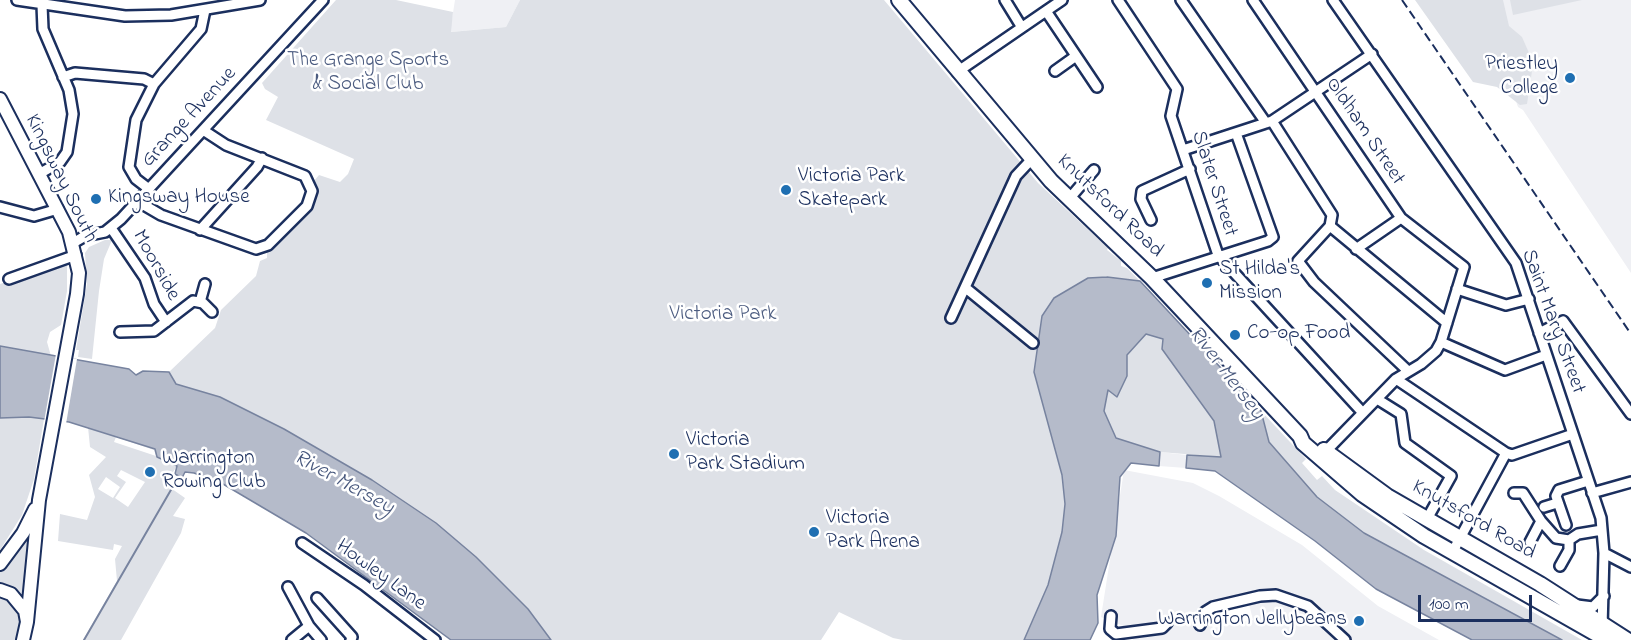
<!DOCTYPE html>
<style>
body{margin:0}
#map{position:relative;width:1631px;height:640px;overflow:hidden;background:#fff;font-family:"Indie Flower",sans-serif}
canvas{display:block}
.scale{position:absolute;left:1418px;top:595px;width:114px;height:27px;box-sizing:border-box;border:3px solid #1b2f5e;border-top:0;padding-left:8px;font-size:18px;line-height:21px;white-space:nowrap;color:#1b2f5e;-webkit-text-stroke:4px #fff;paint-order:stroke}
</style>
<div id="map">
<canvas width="1631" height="640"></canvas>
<div class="scale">100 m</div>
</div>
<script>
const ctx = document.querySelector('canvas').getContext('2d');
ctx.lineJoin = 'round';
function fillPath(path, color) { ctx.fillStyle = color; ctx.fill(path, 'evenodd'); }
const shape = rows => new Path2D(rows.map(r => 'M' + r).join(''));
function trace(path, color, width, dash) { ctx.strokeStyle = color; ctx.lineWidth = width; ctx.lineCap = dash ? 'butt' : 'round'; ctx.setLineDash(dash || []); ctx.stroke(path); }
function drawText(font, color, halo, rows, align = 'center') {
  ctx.font = font + ' "Indie Flower",sans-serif'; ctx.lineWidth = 5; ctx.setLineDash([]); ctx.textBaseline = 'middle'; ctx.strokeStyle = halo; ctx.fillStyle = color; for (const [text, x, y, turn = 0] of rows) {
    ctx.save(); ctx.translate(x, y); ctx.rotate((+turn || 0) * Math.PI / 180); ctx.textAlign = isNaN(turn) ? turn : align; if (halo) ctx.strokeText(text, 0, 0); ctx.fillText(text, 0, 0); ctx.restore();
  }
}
fillPath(shape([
 [455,0,520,0,506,27,450,32],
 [1481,0,1631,0,1631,273,1523,110,1518,107],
 [1160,452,1187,455,1186,468,1159,466],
 [1124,470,1193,483,1219,496,1302,545,1378,606,1439,640,1348,640,1308,604,1285,595,1267,593,1205,607,1213,628,1253,620,1248,600,1275,596,1294,601,1307,607,1342,640,1133,640,1131,629,1101,617]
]), '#eff0f4');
fillPath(shape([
 [336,0,396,0,453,12,451,32,506,27,520,0,884,0,1038,183,1108,248,1107,250,1121,261,1121,266,1127,268,1140,281,1107,277,1062,475,1065,504,1062,532,1048,585,1024,640,903,640,893,638,839,612,821,640,551,640,528,609,476,557,220,397,176,384,169,372,215,328,221,310,256,276,260,261,267,258,267,249,315,201,314,181,319,175,340,182,348,174,354,159,266,120,278,97,265,89,262,83],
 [1415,0,1503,0,1509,26,1522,37,1529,53,1532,71,1527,104,1520,105,1497,87,1473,82],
 [1510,0,1582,0,1513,15],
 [105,240,112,240,104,259,99,291,92,359,78,357,79,350,76,350,87,284,85,253,89,247],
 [67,262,67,291,61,325,50,332,47,342,51,356,0,346,0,284],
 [1146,334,1163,339,1162,349,1214,421,1221,457,1160,452,1116,438,1104,411,1108,389,1117,396,1127,376,1127,355],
 [1261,411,1306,459,1302,463,1317,480,1322,476,1335,490,1424,550,1582,640,1562,640,1364,533,1316,497,1269,442],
 [29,417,44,419,34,479,22,515,0,550,0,418],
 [88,427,155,449,157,457,177,466,165,484,185,498,173,516,185,519,181,533,121,640,83,640,117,581,115,559,122,546,114,544,113,550,58,541,60,514,87,520,95,497,89,475,106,457,90,447],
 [116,437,154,450,156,456,114,442],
 [121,470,145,482,128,507,115,498,126,482,117,476],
 [106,477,120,487,113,498,98,489],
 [33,523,22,599,0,585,0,568],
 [0,597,9,601,19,615,21,624,16,640,0,640]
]), '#dee1e7');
const water = shape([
 [1107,277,1140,281,1261,411,1269,442,1317,497,1364,533,1562,640,1472,640,1376,589,1315,541,1215,471,1186,468,1187,455,1221,457,1214,421,1162,349,1163,339,1146,334,1127,355,1127,376,1117,397,1108,390,1104,411,1116,438,1160,452,1159,466,1131,463,1120,477,1116,536,1097,595,1098,623,1090,640,1024,640,1048,585,1062,532,1065,504,1062,475,1034,372,1042,316,1054,298,1088,278,1107,277],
 [0,346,129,369,136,375,143,371,169,372,176,384,220,397,284,429,372,480,436,523,476,557,528,609,551,640,451,640,306,533,223,484,194,473,185,472,182,478,175,474,177,466,157,457,155,449,69,422,29,417,0,418,0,346]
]);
fillPath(water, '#b5bbca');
trace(water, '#77839f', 1.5);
fillPath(shape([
 [56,354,77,359,66,424,44,422]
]), '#fff');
trace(shape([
 [84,640,179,476]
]), '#77839f', 2);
const minor = shape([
 [17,0,125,16,171,15,260,0],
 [1005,0,1021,26],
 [1118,0,1177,89,1171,116,1218,255,1363,413],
 [1181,0,1266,123],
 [1253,0,1401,218,1464,267,1441,342,1436,351,1421,364,1396,379,1326,451],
 [1333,0,1516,263,1601,518,1604,553,1602,628],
 [1046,11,1097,87],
 [1055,71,1076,56],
 [957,72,1062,0],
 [63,77,75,73,144,79,154,84],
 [1272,121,1332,215,1330,226],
 [1183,150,1272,121,1372,54],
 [39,174,60,162,67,152,73,114,69,90,43,29,42,5],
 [149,189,136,179,129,167,136,120,154,84,201,29,205,10],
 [1069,199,1094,170],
 [137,201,161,215,256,249,268,245,307,206,312,191,305,176,226,145,203,130],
 [0,207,34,216,58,209],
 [1151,220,1141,199,1142,191,1190,169],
 [1330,226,1298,261,1314,282,1408,371],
 [1330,226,1447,323],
 [111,228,145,278,154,304,166,322],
 [200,230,257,167,262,158],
 [73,243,85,236,105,232,121,219,323,0],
 [1356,249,1401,218],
 [1152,278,1268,241,1273,237,1236,133],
 [9,279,76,255],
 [967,289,1033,343],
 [1457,289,1506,305,1529,299],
 [200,302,205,284],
 [951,318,1016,176,1031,160],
 [120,332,154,331,193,301,203,303,212,312],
 [1539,333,1563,321,1631,414],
 [1441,342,1505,370,1546,355],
 [1396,379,1506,453,1512,455,1573,434],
 [1377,399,1401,414,1405,443,1451,476,1427,519],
 [1514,493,1523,493,1541,521,1556,538,1569,540,1578,534,1602,530],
 [1592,493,1631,482],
 [1544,507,1557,503],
 [1566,525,1556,496,1559,490,1588,481],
 [1530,542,1541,521],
 [302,543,364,585,435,640],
 [1452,553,1506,453],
 [1604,553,1631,567],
 [1560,566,1569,550,1569,540],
 [288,587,309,626,321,640],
 [317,598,352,637,351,640],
 [1577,605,1593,607,1604,596],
 [1111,616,1110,629,1116,634,1162,628,1167,623],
 [1200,625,1205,612,1213,607,1260,596,1276,595,1308,606,1345,640],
 [292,640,309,626]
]);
const major = shape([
 [0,99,69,232,79,273,77,294,39,500,27,622],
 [0,564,23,533,35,509],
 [0,590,11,594,25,611,27,622,23,640]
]);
const highway = shape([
 [899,0,1051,181,1152,278,1300,436,1303,443,1362,494,1424,536,1607,640],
 [1324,450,1387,496,1540,584,1627,640]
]);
trace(minor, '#1b2f5e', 14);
trace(major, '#1b2f5e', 16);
trace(highway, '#1b2f5e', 18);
trace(minor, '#fff', 9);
trace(major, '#fff', 12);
trace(highway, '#fff', 14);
trace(shape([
 [1402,0,1631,334]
]), '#1b2f5e', 2, [9, 4.5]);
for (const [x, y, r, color] of [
 [1570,78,6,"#1f6fb2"],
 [786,190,6,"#1f6fb2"],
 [96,199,6,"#1f6fb2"],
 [1207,283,6,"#1f6fb2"],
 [1235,335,6,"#1f6fb2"],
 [674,454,6,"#1f6fb2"],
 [150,472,6,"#1f6fb2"],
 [814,532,6,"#1f6fb2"],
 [1359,621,6,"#1f6fb2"]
]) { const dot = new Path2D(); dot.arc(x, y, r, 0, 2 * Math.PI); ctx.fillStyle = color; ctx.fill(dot); trace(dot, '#fff', 2); }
drawText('21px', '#4c5c80', '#fff', [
 ["The Grange Sports",368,62],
 ["& Social Club",368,86],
 ["Victoria Park",723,316]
]);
drawText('21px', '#1b2f5e', '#fff', [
 ["Priestley",1558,66,"right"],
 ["College",1558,90,"right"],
 ["Victoria Park",798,178],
 ["Skatepark",798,202],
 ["Kingsway House",108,199],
 ["St Hilda's",1219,271],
 ["Mission",1219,295],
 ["Co-op Food",1247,335],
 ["Victoria",686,442],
 ["Park Stadium",686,466],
 ["Warrington",162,460],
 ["Rowing Club",162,484],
 ["Victoria",826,520],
 ["Park Arena",826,544],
 ["Warrington Jellybeans",1347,621,"right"]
], 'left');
drawText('21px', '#1b2f5e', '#fff', [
 ["Grange Avenue",190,118,-47],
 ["Oldham Street",1364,132,56],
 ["Kingsway South",60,179,64],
 ["Slater Street",1213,184,72],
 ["Knutsford Road",1109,207,44],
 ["Moorside",155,266,61],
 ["Saint Mary Street",1552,322,70],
 ["Knutsford Road",1473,521,30],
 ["Howley Lane",380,576,36]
]);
drawText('italic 22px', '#49597e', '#fff', [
 ["River Mersey",1225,374,53],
 ["River Mersey",343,484,29]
]);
</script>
